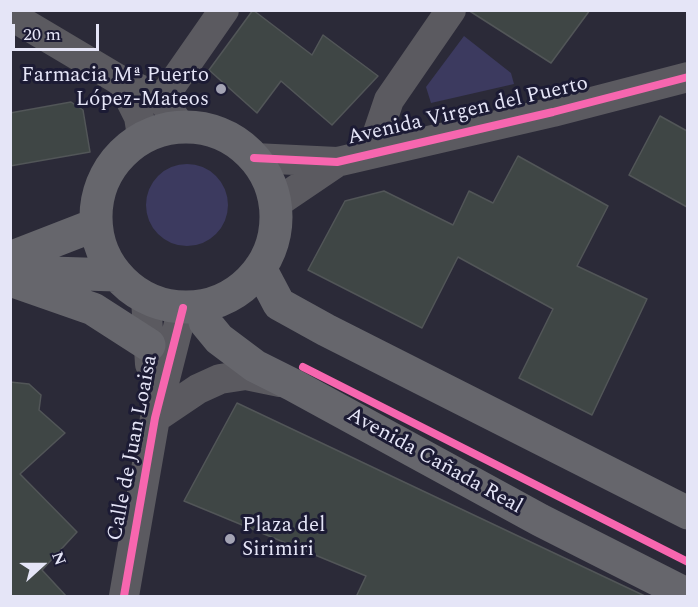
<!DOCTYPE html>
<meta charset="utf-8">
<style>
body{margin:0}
#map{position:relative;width:698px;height:607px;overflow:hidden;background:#2b2a38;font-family:Spectral,serif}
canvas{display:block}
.frame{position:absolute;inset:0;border:12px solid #e5e5f7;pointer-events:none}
.north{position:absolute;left:12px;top:535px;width:60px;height:60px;-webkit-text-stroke:4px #1c1b34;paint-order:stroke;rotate:69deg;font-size:16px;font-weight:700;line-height:24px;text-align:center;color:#e5e5f7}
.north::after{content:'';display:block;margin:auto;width:21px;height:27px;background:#e5e5f7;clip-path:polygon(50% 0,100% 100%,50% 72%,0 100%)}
.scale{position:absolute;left:12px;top:24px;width:87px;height:27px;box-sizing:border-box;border:3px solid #e5e5f7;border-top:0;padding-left:8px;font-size:18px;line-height:21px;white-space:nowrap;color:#e5e5f7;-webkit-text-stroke:4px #1c1b34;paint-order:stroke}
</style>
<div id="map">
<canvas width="698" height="607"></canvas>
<div class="frame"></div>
<div class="north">N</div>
<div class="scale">20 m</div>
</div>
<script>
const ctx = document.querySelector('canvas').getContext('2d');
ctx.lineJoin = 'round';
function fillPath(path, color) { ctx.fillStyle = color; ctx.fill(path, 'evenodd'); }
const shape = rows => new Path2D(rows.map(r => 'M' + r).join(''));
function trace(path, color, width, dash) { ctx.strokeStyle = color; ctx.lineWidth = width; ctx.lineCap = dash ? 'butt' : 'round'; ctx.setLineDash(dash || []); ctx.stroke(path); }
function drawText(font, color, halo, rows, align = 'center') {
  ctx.font = font + ' Spectral,serif'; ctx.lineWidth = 6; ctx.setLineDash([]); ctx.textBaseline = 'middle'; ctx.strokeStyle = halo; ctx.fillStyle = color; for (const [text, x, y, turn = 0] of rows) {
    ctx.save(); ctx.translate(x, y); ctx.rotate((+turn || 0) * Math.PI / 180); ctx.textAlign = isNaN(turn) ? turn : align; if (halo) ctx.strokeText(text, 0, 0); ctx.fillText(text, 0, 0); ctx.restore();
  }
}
fillPath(shape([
 [464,36,511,73,514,84,431,103,426,87],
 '146 205a41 41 0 1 1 82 0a41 41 0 1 1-82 0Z'
]), '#3c3a5f');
const building = shape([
 [253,10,312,55,323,35,378,76,332,125,281,81,257,113,209,70,253,10],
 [468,10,590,10,551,63,468,10],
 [71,102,83,110,90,152,10,166,10,113,71,102],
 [660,116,687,131,687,207,629,175,660,116],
 [518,156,608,206,577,266,647,299,592,415,519,378,553,309,458,257,422,328,308,270,345,201,384,191,453,225,469,191,493,203,518,156],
 [10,382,29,384,41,395,39,410,65,433,20,474,77,532,42,570,67,597,10,597,10,382],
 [237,403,647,597,356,597,366,576,184,501,237,403]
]);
fillPath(building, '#3f4645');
trace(building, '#525658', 1.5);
trace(shape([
 [10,15,121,81,162,99,180,126],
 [121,81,139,117,142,136],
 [162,99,224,10],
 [371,153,389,100,451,10],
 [254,158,337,162,553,112,688,77],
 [275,204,337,162],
 [146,298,150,364],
 [155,418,198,389,220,379,246,375,280,382],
 [124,596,155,418,183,308]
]), '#5b5a60', 30);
trace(shape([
 '96 217a90 90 0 1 1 180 0a90 90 0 1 1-180 0Z',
 [10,258,95,225],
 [260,268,279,304,326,330,688,513],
 [18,272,116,275],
 [10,280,93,309,149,345],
 [202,306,205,322,219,339,255,366,293,385,540,520,688,595]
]), '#66666c', 33);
trace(shape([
 [254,158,337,162,553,112,688,77],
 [303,367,688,562],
 [124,596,155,418,183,308]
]), '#f766af', 8);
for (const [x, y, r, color] of [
 [221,89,6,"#a4a4b4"],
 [230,539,6,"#a4a4b4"]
]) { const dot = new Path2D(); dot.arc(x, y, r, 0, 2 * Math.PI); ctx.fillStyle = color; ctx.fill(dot); trace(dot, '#1c1b34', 2); }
drawText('21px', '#e5e5f7', '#1c1b34', [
 ["Farmacia Mª Puerto",209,77],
 ["López-Mateos",209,101],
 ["Plaza del",242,527,"left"],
 ["Sirimiri",242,551,"left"]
], 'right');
drawText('21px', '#e5e5f7', '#1c1b34', [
 ["Avenida Virgen del Puerto",468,112,-13],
 ["Calle de Juan Loaisa",134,448,-79],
 ["Avenida Cañada Real",434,462,29]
]);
</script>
